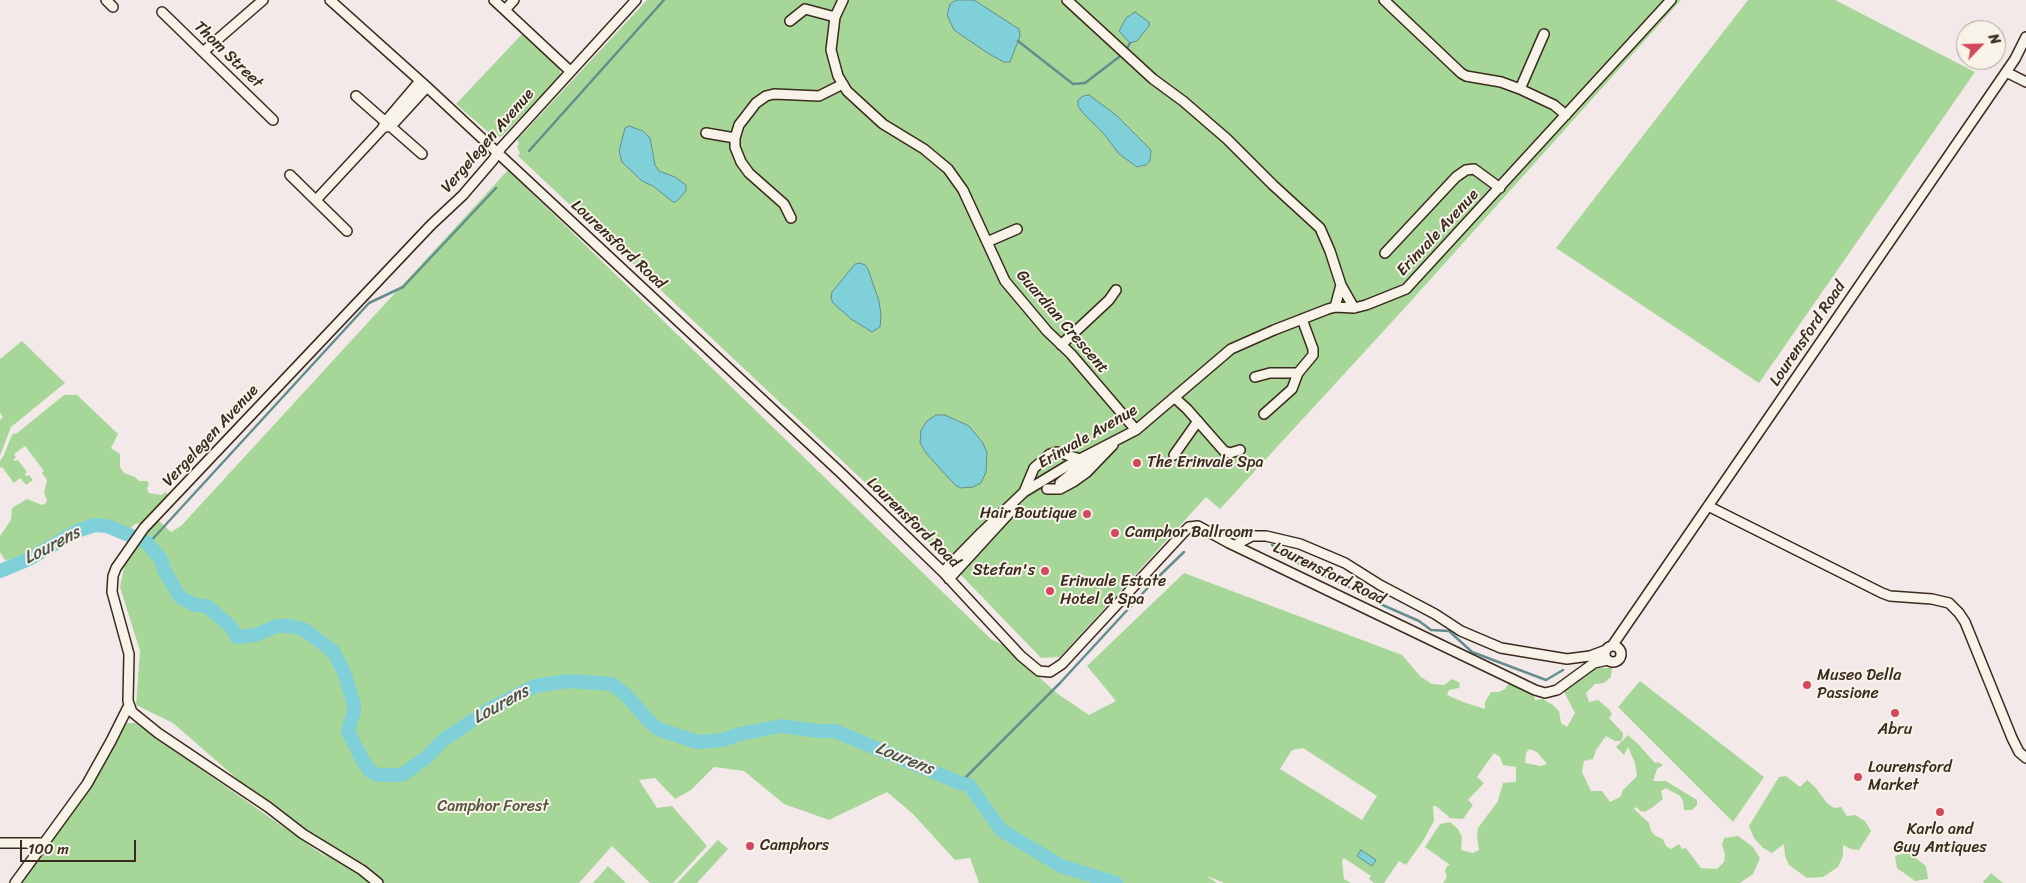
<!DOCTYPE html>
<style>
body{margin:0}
#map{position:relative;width:2026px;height:883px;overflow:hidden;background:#f4e9e9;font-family:Sriracha,sans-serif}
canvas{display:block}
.north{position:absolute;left:1956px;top:20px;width:50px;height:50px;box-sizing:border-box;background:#f7f3e8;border:1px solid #aca397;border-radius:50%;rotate:66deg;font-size:14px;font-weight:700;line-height:20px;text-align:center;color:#3b2a1e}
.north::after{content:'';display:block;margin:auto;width:18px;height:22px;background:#d1495b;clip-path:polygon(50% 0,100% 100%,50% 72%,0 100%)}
.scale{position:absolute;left:20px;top:840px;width:116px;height:22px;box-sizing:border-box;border:2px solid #3b2a1e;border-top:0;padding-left:6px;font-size:15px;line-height:18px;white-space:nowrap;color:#3b2a1e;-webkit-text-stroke:4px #f7f3e8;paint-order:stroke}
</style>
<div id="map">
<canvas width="2026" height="883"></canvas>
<div class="north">N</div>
<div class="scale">100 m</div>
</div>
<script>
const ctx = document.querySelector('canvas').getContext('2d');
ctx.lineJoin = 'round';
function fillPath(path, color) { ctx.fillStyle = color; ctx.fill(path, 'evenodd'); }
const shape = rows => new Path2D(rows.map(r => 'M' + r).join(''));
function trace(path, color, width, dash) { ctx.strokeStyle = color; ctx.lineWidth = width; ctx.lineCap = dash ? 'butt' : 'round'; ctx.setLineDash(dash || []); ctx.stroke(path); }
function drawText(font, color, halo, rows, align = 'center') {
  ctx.font = font + ' Sriracha,sans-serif'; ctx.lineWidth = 4; ctx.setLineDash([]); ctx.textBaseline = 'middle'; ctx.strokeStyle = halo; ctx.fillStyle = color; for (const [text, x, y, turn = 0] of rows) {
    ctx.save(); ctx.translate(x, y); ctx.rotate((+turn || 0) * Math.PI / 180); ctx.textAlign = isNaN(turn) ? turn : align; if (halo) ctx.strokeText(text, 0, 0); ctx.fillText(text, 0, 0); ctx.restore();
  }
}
fillPath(shape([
 [647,0,1681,0,1402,311,1220,509,1206,497,1060,657,1041,658,939,552,518,156,520,153,517,147,519,143,517,140],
 [1748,0,1835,0,1975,72,1759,383,1556,248],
 [523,33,559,66,561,76,502,136,495,138,456,104],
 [508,170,991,639,1003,645,1058,694,1089,715,1116,701,1087,666,1184,573,1402,655,1421,677,1432,684,1444,685,1452,679,1460,683,1459,688,1449,690,1447,695,1463,702,1485,709,1485,702,1491,692,1499,692,1505,689,1510,682,1534,695,1535,700,1543,699,1553,705,1559,711,1561,723,1567,727,1575,713,1563,690,1590,670,1599,668,1612,668,1611,677,1604,683,1595,684,1586,693,1589,702,1598,700,1610,710,1612,714,1609,718,1623,733,1623,737,1621,741,1615,741,1606,736,1596,750,1593,759,1584,761,1582,772,1591,791,1602,791,1610,802,1620,797,1623,790,1637,776,1635,763,1628,747,1624,755,1616,747,1628,735,1639,745,1655,763,1658,762,1663,765,1657,769,1653,781,1666,781,1697,800,1697,805,1692,810,1684,810,1683,801,1680,796,1666,788,1661,791,1663,799,1653,807,1645,812,1640,811,1637,807,1634,809,1649,823,1651,831,1656,836,1663,839,1666,846,1671,849,1679,844,1682,849,1686,848,1701,868,1717,869,1724,862,1725,854,1722,845,1724,838,1738,836,1753,847,1760,858,1753,874,1740,883,1443,883,1447,877,1445,871,1447,866,1450,865,1425,847,1440,824,1450,822,1458,829,1462,837,1461,850,1473,853,1479,850,1477,837,1478,828,1498,801,1503,783,1516,782,1516,767,1503,765,1500,757,1494,753,1477,777,1484,783,1468,800,1473,805,1463,819,1450,818,1436,806,1433,806,1434,821,1423,841,1406,865,1399,861,1384,883,1374,883,1369,879,1371,876,1344,858,1342,861,1344,879,1351,883,1224,883,1207,876,1217,883,979,883,970,858,955,860,913,814,887,792,829,820,784,804,744,771,714,767,691,790,675,799,655,778,639,780,657,808,672,806,707,846,673,883,650,883,612,846,579,883,22,883,94,781,127,723,135,723,329,859,173,723,136,705,140,651,120,587,125,563,147,531,158,520,171,532,181,526],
 [1303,748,1377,796,1362,820,1280,769,1292,750],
 [1529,749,1537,752,1547,764,1541,766,1525,763,1526,753],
 [22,341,65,383,11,427,0,456,0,420,3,417,0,413,0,359],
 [64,395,77,395,118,434,111,448,120,454,120,467,124,473,135,477,139,481,147,481,149,484,147,489,149,493,161,495,166,492,170,497,145,522,135,524,131,527,134,533,130,534,109,524,97,522,86,525,69,529,59,534,26,557,5,560,0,552,0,536,11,520,12,508,27,499,42,505,46,503,47,500,44,493,47,480,42,473,44,471,25,446,14,454,16,457,13,460,15,461,18,460,27,472,25,474,26,476,29,475,33,480,26,485,20,478,14,483,2,467,0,468,0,461,4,455,11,437,14,433,16,434],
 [1640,681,1764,777,1733,822,1618,707],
 [1786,776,1800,787,1807,780,1815,787,1827,803,1834,808,1841,807,1847,816,1855,815,1865,821,1871,831,1859,850,1851,849,1843,845,1843,856,1838,867,1823,877,1807,878,1789,865,1785,856,1784,844,1772,853,1763,848,1754,838,1749,826,1779,777],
 [718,840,728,849,697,883,677,883],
 [1908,852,1926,866,1928,879,1915,881,1897,868,1895,856],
 [608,866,620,877,626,883,593,883],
 [1991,873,2003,883,1984,883,1983,882]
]), '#a7d798');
const water = shape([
 [956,0,974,0,1019,29,1020,36,1010,62,1004,62,989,54,954,30,947,15,950,4,956,0],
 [1135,12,1149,22,1149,26,1137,41,1130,43,1119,31,1126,18,1135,12],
 [1089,95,1116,115,1151,150,1150,161,1146,165,1137,167,1119,154,1104,134,1083,113,1078,106,1078,100,1083,96,1089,95],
 [629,126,643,131,650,138,655,165,659,171,675,177,686,185,686,191,676,202,673,202,653,186,642,181,622,162,619,151,625,128,629,126],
 [860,263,865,265,868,269,879,301,881,315,880,327,872,332,851,319,833,303,831,298,832,292,855,264,860,263],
 [936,415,945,415,969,426,983,443,987,453,986,472,981,483,973,487,961,488,955,485,926,453,920,443,921,430,927,421,936,415],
 [1361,850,1376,860,1372,866,1357,856,1361,850]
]);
fillPath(water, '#7fd0d8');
trace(water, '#648e8e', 1);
trace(shape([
 [1018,41,1073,84,1085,83,1119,57],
 [1126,50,1130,43],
 [529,151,664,0],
 [148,544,369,303,403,287,496,188],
 [1272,545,1298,563,1345,585,1378,603,1419,621,1431,630,1449,631,1472,652,1546,680,1563,670],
 [960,783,1060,683,1154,581,1184,552]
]), '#648e8e', 2.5);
trace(shape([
 [0,571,29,559,77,531,95,525,107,526,146,542,161,559,164,570,180,597,195,605,207,606,231,627,237,637,255,635,277,626,290,626,303,629,333,651,344,672,354,705,354,712,348,731,362,759,370,771,379,775,402,775,427,757,443,740,490,709,535,686,568,681,612,684,626,695,649,721,658,729,697,742,722,740,740,734,781,726,818,731,835,731,960,783,969,785,1001,830,1061,866,1116,883]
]), '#7fd0d8', 14);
const street = shape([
 [106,0,113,7],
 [330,0,427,87,841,473,943,572,1021,656,1039,671,1050,672,1062,664,1185,531,1189,527,1198,526,1229,543,1535,690,1545,693,1557,690,1594,663,1608,660],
 [494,0,570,71],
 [843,0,835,17,831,50,838,76,847,91,883,124,924,149,948,169,963,190,1005,281,1047,331,1071,354,1136,430],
 [1067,0,1153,79,1183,101,1227,139,1273,185,1320,228,1330,251,1341,285,1354,308],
 [1384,0,1461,73,1466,76,1501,82,1520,89,1554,105,1566,115],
 [505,10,514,0],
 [162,12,273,120],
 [790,21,805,9,835,17],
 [203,52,263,0],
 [2006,72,2026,82],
 [1520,89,1544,34],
 [356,96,422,154],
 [386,127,395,122,427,87],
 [706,133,735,138],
 [290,175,347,231],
 [316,200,382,129,386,121,420,81],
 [791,218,784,204,749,173,741,162,735,147,735,138,739,125,756,103,766,96,774,94,819,96,843,84],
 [987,242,1017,229],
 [1385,253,1456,177,1466,170,1474,169,1500,188],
 [1335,307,1341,285],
 [1061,345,1109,300,1116,290],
 [1255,377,1270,373,1298,373],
 [1175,398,1187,409,1224,451,1230,453,1240,450],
 [1264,414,1292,389,1298,373,1313,355,1313,349,1302,319],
 [1174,455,1198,421],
 [1060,483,1094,455],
 [1047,489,1060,489,1073,482,1087,472,1113,445],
 [1024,492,1034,468,1050,454,1057,452,1080,459],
 [1708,506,1882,593,1890,596,1932,599,1949,603,1959,613,1965,622,2012,738,2019,752,2026,758],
 [1235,545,1252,536,1266,536,1300,544,1345,563,1380,585,1435,614,1461,631,1501,648,1567,659,1590,656,1606,650],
 [943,572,981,533,1024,492,1072,463,1136,430,1231,349,1274,330,1328,309,1335,307,1354,308,1366,305,1406,289,1671,0],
 [949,579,1014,508],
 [1612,646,2015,59,2026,37],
 '1605 654a8 8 0 1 1 16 0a8 8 0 1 1-16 0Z',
 [0,843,43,843],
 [15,883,87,784,111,741,129,705],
 [378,883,362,870,303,834,268,807,158,733,132,712,128,701,129,654,112,592,113,576,116,568,144,528,431,225,463,195,493,160,501,148,636,0]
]);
trace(street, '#3b2a1e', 12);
trace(street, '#f7f3e8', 9);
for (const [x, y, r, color] of [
 [1137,463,5,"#d1495b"],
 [1087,514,5,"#d1495b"],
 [1115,533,5,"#d1495b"],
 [1045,571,5,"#d1495b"],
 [1050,591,5,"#d1495b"],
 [1807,685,5,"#d1495b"],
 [1895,713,5,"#d1495b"],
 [1858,777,5,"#d1495b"],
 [1940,812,5,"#d1495b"],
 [750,846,5,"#d1495b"]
]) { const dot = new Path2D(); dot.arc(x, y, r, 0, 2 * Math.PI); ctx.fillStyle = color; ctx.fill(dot); trace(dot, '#f7f3e8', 2); }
drawText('16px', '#3b2a1e', '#f7f3e8', [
 ["Thom Street",228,55,44],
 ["Vergelegen Avenue",488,141,-49],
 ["Erinvale Avenue",1438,233,-47],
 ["Lourensford Road",618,245,43],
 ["Guardian Crescent",1062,322,49],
 ["Lourensford Road",1808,334,-56],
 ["Vergelegen Avenue",211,436,-47],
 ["Erinvale Avenue",1088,437,-30],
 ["Lourensford Road",913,523,44],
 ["Lourensford Road",1329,574,26]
]);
drawText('16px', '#3b2a1e', '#f7f3e8', [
 ["The Erinvale Spa",1147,463],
 ["Hair Boutique",1077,514,"right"],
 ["Camphor Ballroom",1125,533],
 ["Stefan's",1035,571,"right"],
 ["Erinvale Estate",1060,582],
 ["Hotel & Spa",1060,600],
 ["Museo Della",1817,676],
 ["Passione",1817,694],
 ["Abru",1895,730,"center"],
 ["Lourensford",1868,768],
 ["Market",1868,786],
 ["Karlo and",1940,830,"center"],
 ["Guy Antiques",1940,848,"center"],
 ["Camphors",760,846]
], 'left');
drawText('16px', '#56553c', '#f7f3e8', [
 ["Camphor Forest",493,807]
]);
drawText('italic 18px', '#4c544c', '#f7f3e8', [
 ["Lourens",52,546,-28],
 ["Lourens",501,705,-29],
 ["Lourens",904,759,22]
]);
</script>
